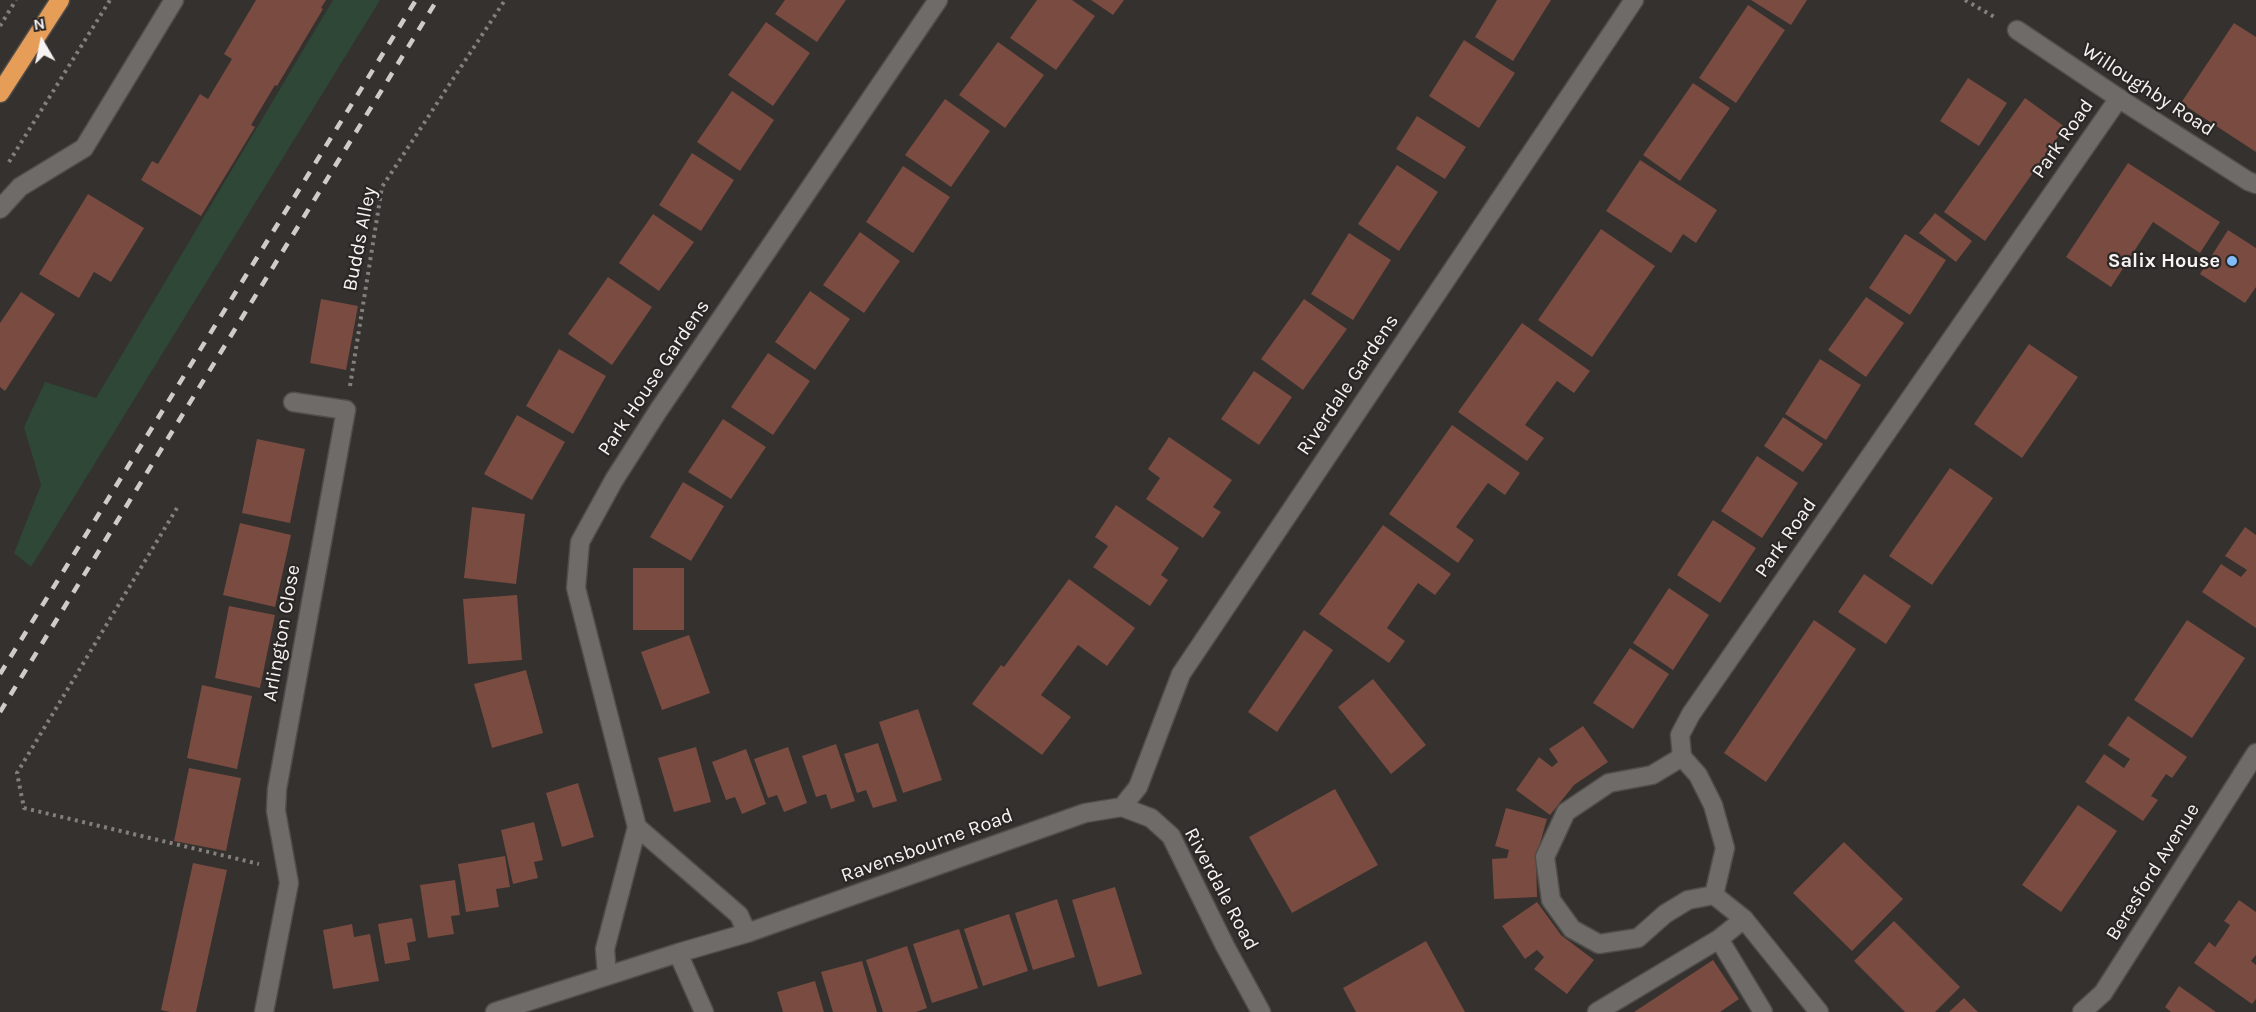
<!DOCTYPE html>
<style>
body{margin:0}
#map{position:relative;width:2256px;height:1012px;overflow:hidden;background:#34312e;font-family:Karla,sans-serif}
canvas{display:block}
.north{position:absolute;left:12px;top:12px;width:60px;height:60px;-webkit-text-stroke:4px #2a2725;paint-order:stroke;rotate:351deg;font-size:16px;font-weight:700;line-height:24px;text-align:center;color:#f6f3f2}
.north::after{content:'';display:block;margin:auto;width:21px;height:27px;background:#f6f3f2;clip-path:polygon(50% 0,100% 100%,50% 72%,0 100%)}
</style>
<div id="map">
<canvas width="2256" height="1012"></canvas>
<div class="north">N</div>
</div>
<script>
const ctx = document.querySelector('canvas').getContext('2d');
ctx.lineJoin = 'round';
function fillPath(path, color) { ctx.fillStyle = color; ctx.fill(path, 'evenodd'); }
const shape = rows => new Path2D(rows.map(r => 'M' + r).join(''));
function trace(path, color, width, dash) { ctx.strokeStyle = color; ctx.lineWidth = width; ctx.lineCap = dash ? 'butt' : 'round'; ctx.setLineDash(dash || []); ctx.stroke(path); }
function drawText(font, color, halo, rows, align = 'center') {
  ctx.font = font + ' Karla,sans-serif'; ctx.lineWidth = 4.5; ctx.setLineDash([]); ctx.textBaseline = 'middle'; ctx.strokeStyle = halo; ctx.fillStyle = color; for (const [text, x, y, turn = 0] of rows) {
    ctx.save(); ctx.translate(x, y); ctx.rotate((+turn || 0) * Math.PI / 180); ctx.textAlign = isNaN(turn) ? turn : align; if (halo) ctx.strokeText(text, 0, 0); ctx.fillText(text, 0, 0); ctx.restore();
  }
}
fillPath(shape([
 [333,0,380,0,31,567,14,553,41,485,24,427,45,382,96,398]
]), '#2f4736');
fillPath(shape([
 [256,0,326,0,321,8,323,9,277,86,275,85,251,125,255,127,201,216,141,180,152,161,158,164,200,94,208,99,232,59,224,54],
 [785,0,846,0,817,42,775,14],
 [1037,0,1072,0,1095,16,1056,70,1010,38],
 [1091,0,1124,0,1113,15],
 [1497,0,1551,0,1513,61,1475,37],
 [1751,0,1807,0,1791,25],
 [1748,5,1785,30,1736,103,1699,78],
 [766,22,810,53,773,106,728,75],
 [2234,23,2256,37,2256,152,2181,103],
 [1464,40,1515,73,1479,128,1429,96],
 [998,42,1044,75,1005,128,959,95],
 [1968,78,2007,103,1979,146,1940,121],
 [1693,83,1730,108,1680,181,1643,155],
 [732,91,774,120,740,171,697,142],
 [2025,98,2065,127,1985,241,1944,212],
 [945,99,990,131,951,187,905,155],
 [1417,116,1466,147,1445,179,1396,149],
 [692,153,734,180,701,231,659,205],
 [1640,160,1717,210,1696,243,1683,234,1671,253,1606,211],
 [2128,163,2220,222,2200,253,2153,222,2111,287,2066,257],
 [1397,165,1438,192,1399,251,1358,224],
 [903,166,950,197,913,253,866,222],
 [88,194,144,228,111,282,94,272,79,298,39,274],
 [1935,213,1972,241,1956,262,1919,233],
 [653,214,694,242,659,291,619,263],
 [1601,229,1655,266,1592,357,1538,320],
 [2228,230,2256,248,2256,287,2245,303,2200,274],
 [860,232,900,261,864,313,823,285],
 [1349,233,1391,260,1353,320,1311,294],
 [1905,234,1946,260,1910,315,1869,288],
 [608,277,652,307,612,365,568,334],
 [810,291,850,319,815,370,775,342],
 [21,292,55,314,5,391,0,387,0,323],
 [1866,297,1904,323,1866,377,1828,350],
 [321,299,358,306,346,370,310,363],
 [1304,299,1347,329,1303,390,1261,359],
 [1522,323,1590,371,1574,393,1557,381,1525,425,1544,438,1527,461,1458,412],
 [2029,344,2078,377,2022,458,1974,424],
 [559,349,606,376,573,434,526,406],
 [768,353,810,381,773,435,731,407],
 [1820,359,1861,385,1826,440,1785,414],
 [1254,371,1292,397,1259,445,1221,419],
 [517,415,565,442,532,500,484,474],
 [1783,417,1823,444,1803,472,1764,446],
 [723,419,766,447,731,499,688,472],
 [1452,425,1520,473,1505,495,1488,483,1456,527,1474,540,1458,563,1389,514],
 [1169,437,1232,480,1213,507,1221,512,1203,538,1146,499,1160,478,1148,469],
 [257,439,305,449,290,523,242,513],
 [1757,456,1798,483,1762,538,1721,511],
 [1950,468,1993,498,1932,585,1889,556],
 [683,482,724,506,691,561,650,537],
 [1116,505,1179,548,1161,575,1168,580,1150,606,1093,567,1108,546,1095,537],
 [472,507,525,514,516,584,464,578],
 [1713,520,1756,548,1720,603,1677,575],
 [240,523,291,535,275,607,223,595],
 [1383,525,1451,574,1435,595,1418,583,1387,628,1405,641,1389,663,1319,614],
 [2245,527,2256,535,2256,628,2202,592,2221,564,2241,577,2247,570,2225,556],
 [633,568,684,568,684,630,633,630],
 [1864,574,1911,606,1886,644,1838,612],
 [1069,579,1135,628,1107,666,1078,645,1041,695,1071,717,1042,755,972,704,1001,665,1004,667],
 [1669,588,1709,615,1673,670,1633,643],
 [517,595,522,660,468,664,463,599],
 [229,606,275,615,260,688,215,678],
 [1814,620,1856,649,1766,782,1724,753],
 [2187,620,2245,658,2192,738,2134,700],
 [1304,630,1333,650,1277,732,1248,712],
 [689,635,710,693,662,710,641,652],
 [1630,648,1669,674,1633,729,1593,703],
 [526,670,543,733,492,748,474,684],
 [1373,679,1426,745,1391,774,1338,707],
 [202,685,252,696,237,769,187,758],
 [918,709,942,780,903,793,879,722],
 [2128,716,2187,757,2172,778,2166,774,2151,796,2158,800,2143,821,2085,782,2104,754,2124,768,2130,759,2108,745],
 [1583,726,1608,762,1574,785,1550,815,1516,790,1539,757,1552,767,1558,762,1549,749],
 [878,743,897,801,873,808,866,790,857,793,844,754],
 [836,744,855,801,831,809,826,794,816,797,802,756],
 [696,747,711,802,674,812,658,758],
 [788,747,807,803,784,812,777,795,768,798,754,759],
 [746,749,766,804,742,814,735,797,726,800,712,762],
 [189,768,241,778,226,851,174,841],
 [578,783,594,837,562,847,546,793],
 [1335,789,1378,865,1292,913,1249,837],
 [2078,805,2117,831,2061,912,2022,885],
 [1506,808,1547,819,1536,857,1537,897,1494,899,1492,859,1507,858,1509,850,1495,846],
 [534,822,543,860,534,862,538,878,513,884,501,830],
 [1844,842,1903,899,1852,951,1793,893],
 [505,856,510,887,496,889,499,907,466,912,458,864],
 [193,863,227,870,196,1012,170,1012,161,1010],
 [455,880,460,915,451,916,454,934,428,938,420,885],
 [1115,887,1142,974,1098,987,1072,900],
 [1057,899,1075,957,1033,970,1015,913],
 [2239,900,2256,912,2256,955,2251,961,2256,965,2256,999,2252,1004,2194,963,2209,942,2215,947,2223,936,2230,925,2224,921],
 [1537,902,1561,935,1594,960,1567,994,1534,969,1544,957,1537,950,1525,959,1502,926],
 [1009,914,1028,971,983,986,964,929],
 [412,918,416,941,407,943,410,960,385,964,378,924],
 [1894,921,1960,987,1935,1012,1905,1012,1854,961],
 [352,924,354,937,370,934,379,981,333,989,323,930],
 [959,929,978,988,932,1003,913,944],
 [1426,941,1465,1012,1356,1012,1343,988],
 [907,946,927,1008,916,1012,883,1012,866,960],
 [1713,960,1739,999,1720,1012,1634,1012],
 [862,961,877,1012,833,1012,821,972],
 [815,981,824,1012,783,1012,777,992],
 [2179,986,2216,1012,2171,1012,2165,1007],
 [1964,998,1978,1012,1949,1012]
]), '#7a4b40');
const lane = shape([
 [293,402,346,410],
 [1682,757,1652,775,1609,783,1566,812,1545,857,1551,900,1572,929,1599,944,1638,938,1665,914,1688,900,1714,895],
 [1719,939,1763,1012],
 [1597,1012,1719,939,1744,919]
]);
const street = shape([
 [2017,30,2126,103,2248,181,2256,184],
 [0,209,20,187,84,148,174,0],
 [1122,807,1138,787,1181,674,1634,0],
 [1122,807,1151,818,1171,836,1225,946,1261,1012],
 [637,827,739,915,747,933],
 [678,953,704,1012],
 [607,976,605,949,637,827,576,588,580,542,614,480,658,411,938,0],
 [264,1012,289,883,276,811,277,789,346,410],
 [495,1012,678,953,747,933,1085,813,1122,807],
 [1819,1012,1744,919,1714,895,1725,848,1713,805,1698,775,1682,757,1680,735,1691,714,2119,98],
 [2082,1012,2103,993,2256,753]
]);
const highway = shape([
 [0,93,60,0]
]);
trace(lane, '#504d4b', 21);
trace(street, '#504d4b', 21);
trace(highway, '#504d4b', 21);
trace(shape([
 [1965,0,1996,18],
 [0,26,16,0],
 [9,162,110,0],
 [350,386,382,187,505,0],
 [177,508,17,773,24,808,259,864]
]), '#827f7d', 4, [3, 4.5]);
trace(lane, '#6f6b68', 18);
trace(street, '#6f6b68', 18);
trace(highway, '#e69d57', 18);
trace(shape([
 [0,674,416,0],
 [0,712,437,0]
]), '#cecbc9', 4.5, [10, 10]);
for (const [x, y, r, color] of [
 [2232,261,6,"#81bdfa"]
]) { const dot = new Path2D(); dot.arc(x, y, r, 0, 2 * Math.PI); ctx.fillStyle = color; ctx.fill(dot); trace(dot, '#2a2725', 2); }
drawText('20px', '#f6f3f2', '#2a2725', [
 ["Willoughby Road",2148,90,33],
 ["Park Road",2063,139,-55],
 ["Budds Alley",360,239,-79],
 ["Park House Gardens",654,378,-56],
 ["Riverdale Gardens",1348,385,-56],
 ["Park Road",1786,538,-55],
 ["Arlington Close",282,633,-80],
 ["Ravensbourne Road",927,846,-20],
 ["Beresford Avenue",2153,872,-58],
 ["Riverdale Road",1221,889,62]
]);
drawText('bold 20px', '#f6f3f2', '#2a2725', [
 ["Salix House",2220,261]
], 'right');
</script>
